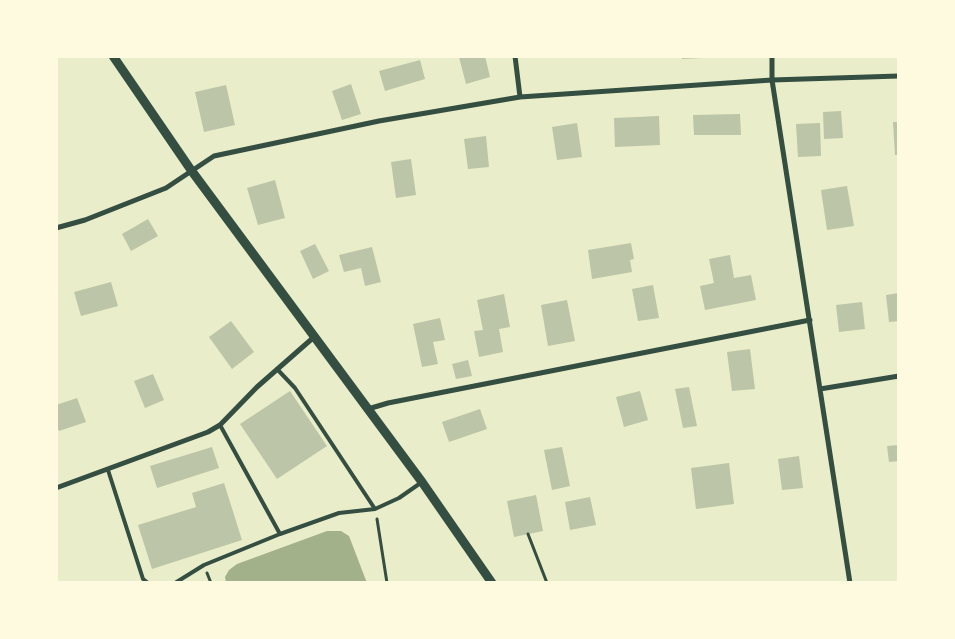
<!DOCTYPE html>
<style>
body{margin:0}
#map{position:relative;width:955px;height:639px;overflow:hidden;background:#e9edc9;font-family:"Roboto Condensed",sans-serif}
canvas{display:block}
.frame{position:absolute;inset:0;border:58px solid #fefae0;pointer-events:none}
</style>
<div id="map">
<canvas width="955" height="639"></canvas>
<div class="frame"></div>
</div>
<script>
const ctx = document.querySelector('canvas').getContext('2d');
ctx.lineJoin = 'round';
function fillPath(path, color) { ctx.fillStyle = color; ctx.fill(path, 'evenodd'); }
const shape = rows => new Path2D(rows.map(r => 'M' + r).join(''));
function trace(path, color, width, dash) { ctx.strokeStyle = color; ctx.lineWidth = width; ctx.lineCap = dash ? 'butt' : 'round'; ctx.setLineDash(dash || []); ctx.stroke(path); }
fillPath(shape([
 [327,531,341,531,349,536,367,583,226,583,225,577,229,570,237,564]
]), '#a3b18a');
fillPath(shape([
 [485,56,490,77,466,84,459,57],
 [682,56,703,56,703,58,682,59],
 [420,60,425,79,385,91,379,71],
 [351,84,361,114,342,120,332,91],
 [226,85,235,125,204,132,195,92],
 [841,111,843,138,824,139,823,112],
 [740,114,741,135,694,135,693,115],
 [659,116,660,145,615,147,614,118],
 [893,122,899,122,899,155,895,155],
 [577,123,582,157,557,160,552,127],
 [820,123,821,156,798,157,796,124],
 [486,136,489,167,468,169,464,139],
 [411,159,416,195,396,198,391,162],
 [275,180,285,218,258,225,247,188],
 [847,186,854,226,827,230,821,190],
 [148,219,158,236,131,251,122,234],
 [631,243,634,259,630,260,632,272,592,279,588,250],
 [315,244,329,271,313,279,300,251],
 [372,247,381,282,365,286,361,268,344,272,339,255],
 [730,255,734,278,751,275,756,300,705,310,700,286,714,283,709,259],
 [111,282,118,306,81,316,74,292],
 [653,285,659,318,638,321,632,289],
 [899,293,899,321,889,322,886,295],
 [504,294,510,327,499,329,503,352,479,357,474,331,483,330,477,300],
 [567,300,575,341,548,346,541,305],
 [862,302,865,329,839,332,836,305],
 [440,318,445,340,433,342,438,364,422,367,413,324],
 [231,321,254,352,232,369,209,337],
 [750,349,755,389,732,391,727,352],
 [468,360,472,376,456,379,452,364],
 [153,374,164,400,145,408,134,381],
 [689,387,697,426,683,428,675,389],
 [290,391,327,446,277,479,240,424],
 [640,391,648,420,624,427,616,397],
 [77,398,86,422,59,431,56,425,56,405],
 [480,409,487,429,449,442,442,422],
 [899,445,899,461,889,462,887,446],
 [212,447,219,468,157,488,150,466],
 [562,447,570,486,552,490,544,450],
 [799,456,803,488,782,490,778,459],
 [729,463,734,504,696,509,691,468],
 [224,483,242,540,152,569,138,525,196,507,192,493],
 [536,495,543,531,514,537,507,501],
 [590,497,596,525,570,530,565,502]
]), '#bcc5a7');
trace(shape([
 [377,519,387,583],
 [528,534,547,583],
 [207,573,211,583]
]), '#344e41', 3);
trace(shape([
 [277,369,295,388,375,509],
 [220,425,280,534],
 [108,470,143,579,148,583],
 [175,583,204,565,280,534,339,513,375,509,399,498,422,482]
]), '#344e41', 4);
trace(shape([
 [515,56,520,97],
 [772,56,772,80,850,583],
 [56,228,85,220,166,188,214,156,379,121,520,97,772,80,899,76],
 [820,389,899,376],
 [368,409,388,403,810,320],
 [56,488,208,432,220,425,257,387,314,337]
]), '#344e41', 5);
trace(shape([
 [113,56,191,170,422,482,492,583]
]), '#344e41', 9);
</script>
